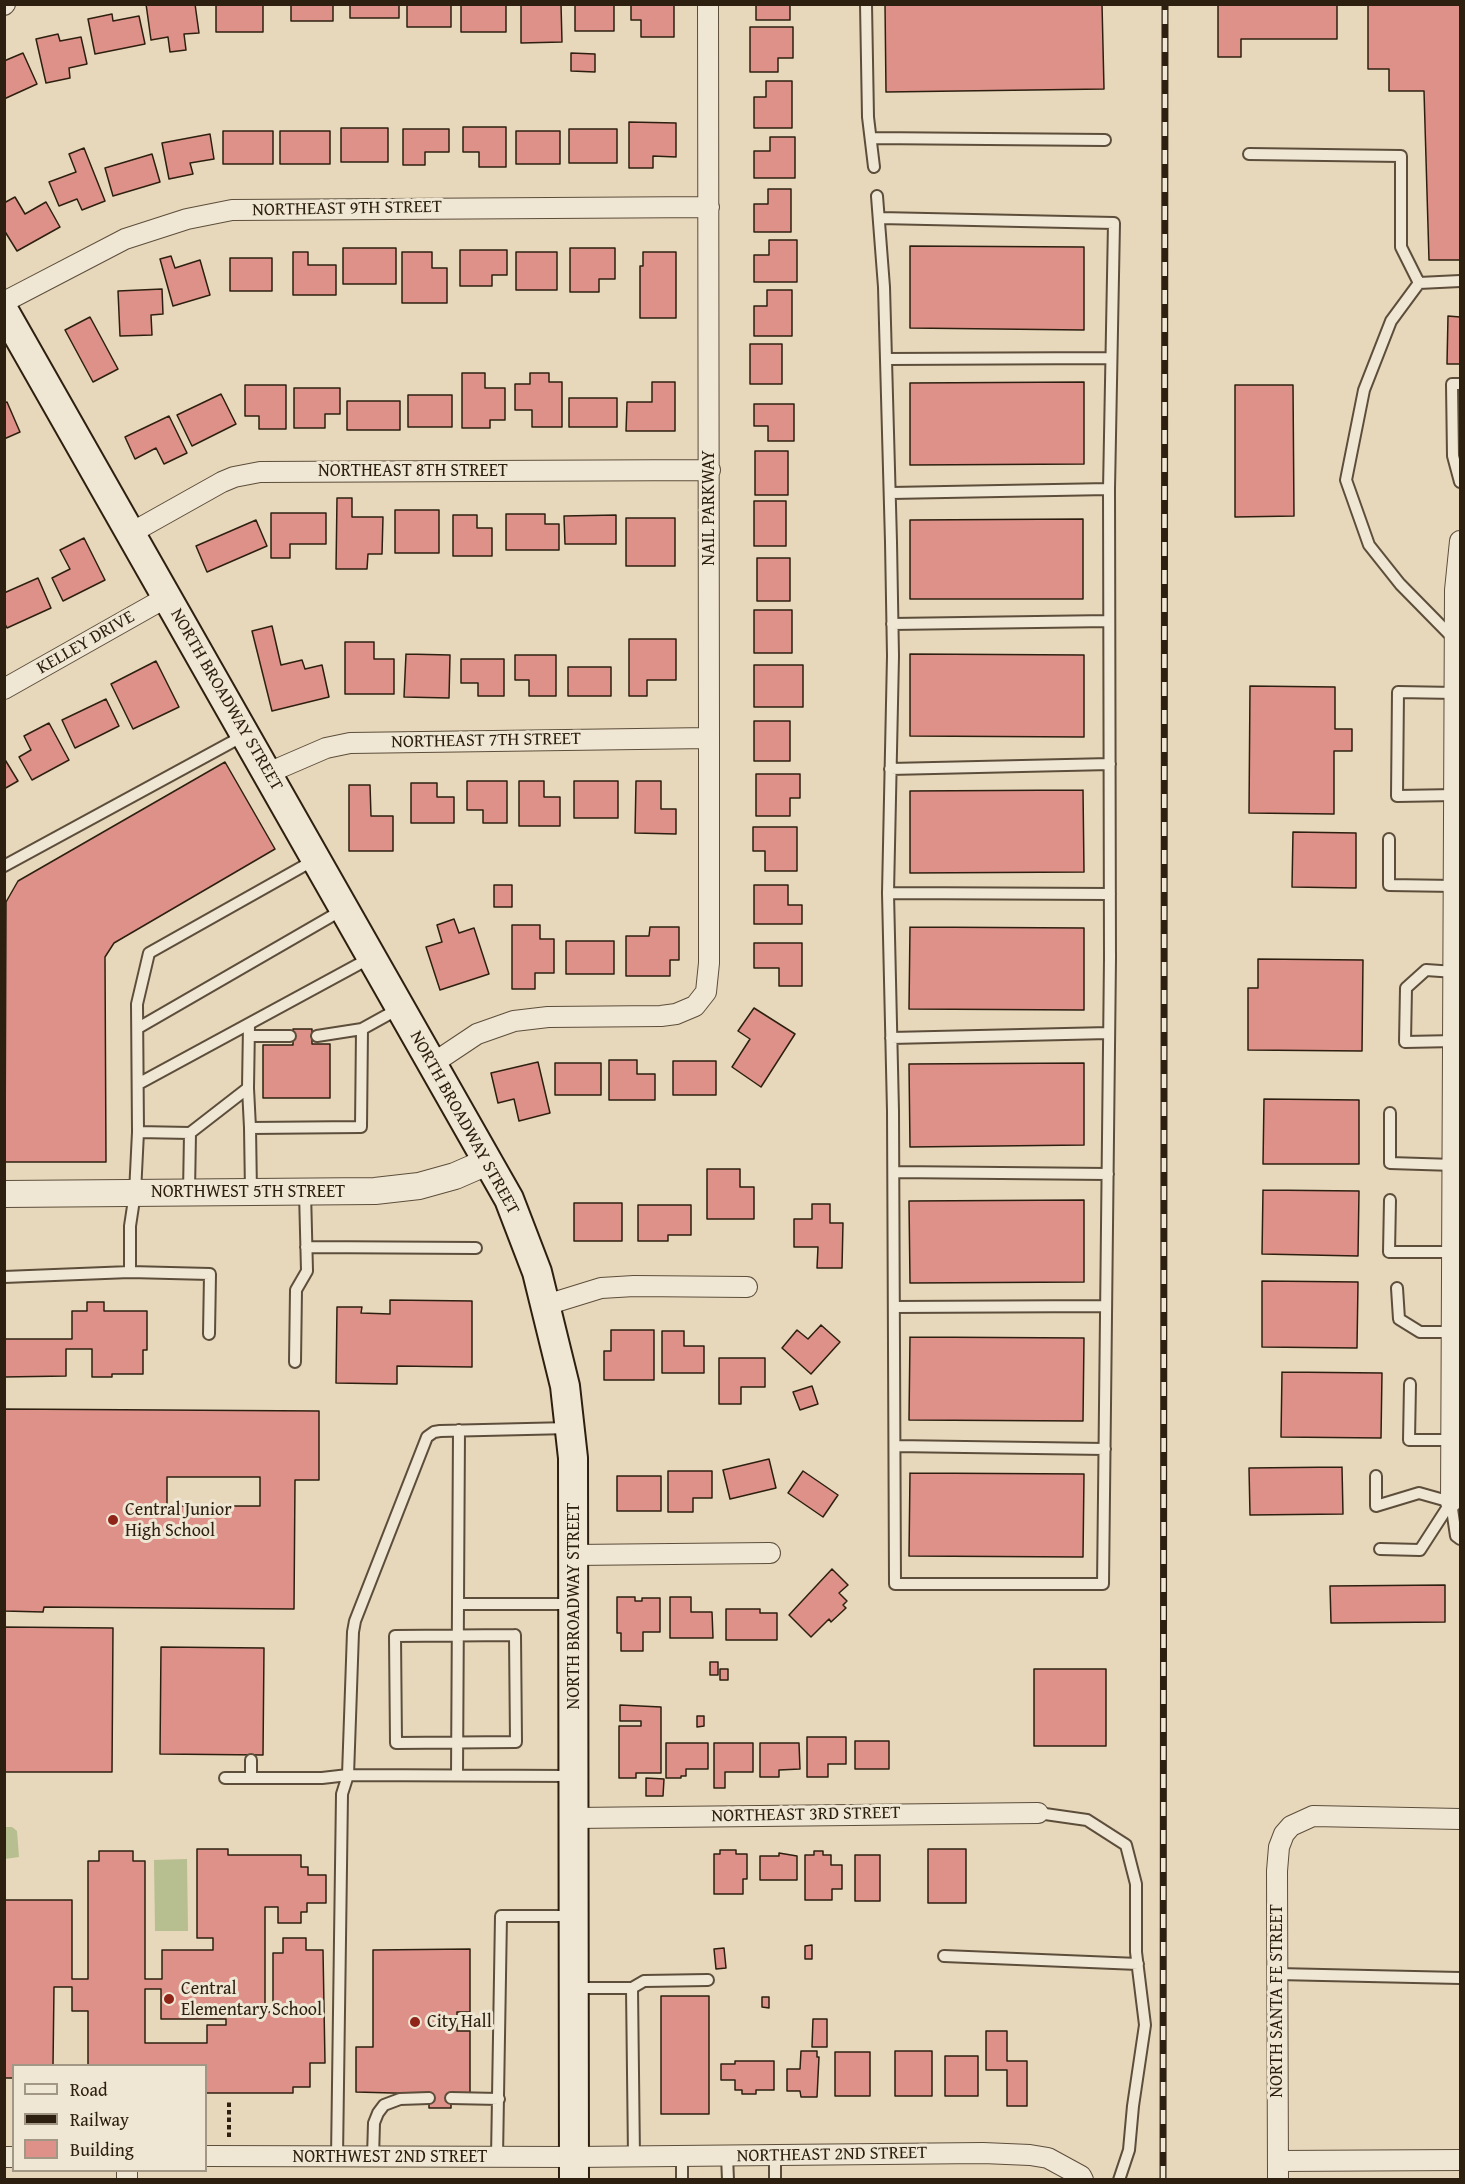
<!DOCTYPE html>
<style>
body{margin:0}
#map{position:relative;width:1465px;height:2184px;overflow:hidden;background:#e7d8bb;font-family:"Gentium Book Plus",serif}
canvas{display:block}
.frame{position:absolute;inset:0;border:6px solid #2e2010;pointer-events:none}
.legend{position:absolute;left:12px;top:2064px;width:195px;height:108px;box-sizing:border-box;background:#efe6d3;border:2px solid #a29785;margin:0;padding:8px 10px;list-style:none;font-size:18px;color:#2e2010}
.legend li{display:flex;align-items:center;gap:12px;height:30px}
.legend b{width:30px;border:2px solid #a29785}
</style>
<div id="map">
<canvas width="1465" height="2184"></canvas>
<div class="frame"></div>
<ul class="legend">
<li><b style="height:8px;background:#efe6d3"></b>Road</li>
<li><b style="height:8px;background:#2e2010"></b>Railway</li>
<li><b style="height:16px;background:#dd9188"></b>Building</li>
</ul>
</div>
<script>
const ctx = document.querySelector('canvas').getContext('2d');
ctx.lineJoin = 'round';
function fillPath(path, color) { ctx.fillStyle = color; ctx.fill(path, 'evenodd'); }
const shape = rows => new Path2D(rows.map(r => 'M' + r).join(''));
function trace(path, color, width, dash) { ctx.strokeStyle = color; ctx.lineWidth = width; ctx.lineCap = dash ? 'butt' : 'round'; ctx.setLineDash(dash || []); ctx.stroke(path); }
function drawText(font, color, halo, rows, align = 'center') {
  ctx.font = font + ' "Gentium Book Plus",serif'; ctx.lineWidth = 6; ctx.setLineDash([]); ctx.textBaseline = 'middle'; ctx.strokeStyle = halo; ctx.fillStyle = color; for (const [text, x, y, turn = 0] of rows) {
    ctx.save(); ctx.translate(x, y); ctx.rotate((+turn || 0) * Math.PI / 180); ctx.textAlign = isNaN(turn) ? turn : align; if (halo) ctx.strokeText(text, 0, 0); ctx.fillText(text, 0, 0); ctx.restore();
  }
}
fillPath(shape([
 [4,1827,12,1827,17,1831,19,1857,5,1859],
 [187,1859,188,1931,155,1931,154,1860]
]), '#b7be90');
const building = shape([
 [146,4,195,4,199,33,184,34,186,50,170,52,168,37,151,40,146,4],
 [216,4,263,4,263,32,216,32,216,4],
 [291,4,333,4,333,21,291,21,291,4],
 [350,4,399,4,399,18,350,18,350,4],
 [407,4,451,4,451,27,407,27,407,4],
 [461,4,506,4,506,32,461,32,461,4],
 [521,4,561,4,562,42,521,43,521,4],
 [575,4,614,4,614,31,575,31,575,4],
 [631,4,674,4,674,37,641,37,641,20,631,20,631,4],
 [756,4,790,4,790,20,756,20,756,4],
 [885,4,1102,4,1104,89,886,92,885,4],
 [1218,4,1337,4,1337,39,1241,39,1241,57,1218,57,1218,4],
 [1368,4,1460,4,1460,260,1429,260,1424,91,1389,91,1389,69,1368,69,1368,4],
 [112,14,113,21,139,16,145,44,95,54,88,19,112,14],
 [750,27,793,27,793,58,778,58,778,72,750,72,750,27],
 [58,34,60,41,81,37,87,64,69,68,70,78,46,83,36,39,58,34],
 [23,53,37,84,4,99,4,61,23,53],
 [571,53,595,54,595,72,571,71,571,53],
 [766,81,792,81,792,128,754,128,754,97,766,97,766,81],
 [629,122,676,123,676,157,653,156,653,168,629,168,629,122],
 [463,127,506,127,506,167,479,167,479,152,463,152,463,127],
 [341,128,388,128,388,162,341,162,341,128],
 [403,129,449,129,449,152,425,152,425,165,403,165,403,129],
 [569,129,617,129,617,163,569,163,569,129],
 [223,131,273,131,273,164,223,164,223,131],
 [280,131,330,131,330,164,280,164,280,131],
 [516,131,560,131,560,164,516,164,516,131],
 [210,134,214,159,190,163,193,174,169,179,162,143,210,134],
 [770,137,795,137,795,178,754,178,754,151,770,151,770,137],
 [84,148,105,201,82,210,77,199,59,206,49,182,76,172,69,154,84,148],
 [152,154,160,182,113,196,105,168,152,154],
 [768,189,791,189,791,232,754,232,754,204,768,204,768,189],
 [15,197,25,214,46,202,60,227,17,251,4,230,4,203,15,197],
 [769,240,797,240,797,282,754,282,754,255,769,255,769,240],
 [910,246,1084,247,1084,330,910,328,910,246],
 [343,248,396,248,396,284,343,284,343,248],
 [570,248,615,248,615,279,599,279,599,292,570,292,570,248],
 [460,250,507,250,507,275,492,275,492,286,460,286,460,250],
 [293,252,308,252,308,265,336,265,336,295,293,295,293,252],
 [402,252,432,252,432,268,447,268,447,303,402,303,402,252],
 [516,252,557,252,557,290,516,290,516,252],
 [643,252,676,252,676,318,640,318,640,266,643,266,643,252],
 [171,256,175,268,200,260,210,295,173,306,160,259,171,256],
 [230,258,272,258,272,291,230,291,230,258],
 [162,289,163,314,151,315,152,335,120,336,118,291,162,289],
 [767,290,792,290,792,336,754,336,754,306,767,306,767,290],
 [1448,316,1460,317,1460,364,1447,364,1448,316],
 [90,317,118,369,93,382,65,330,90,317],
 [750,344,782,344,782,384,750,384,750,344],
 [462,373,485,373,485,388,505,388,505,420,490,420,490,428,462,428,462,373],
 [530,373,549,373,549,382,562,382,562,427,532,427,532,410,515,410,515,384,530,384,530,373],
 [652,382,675,382,675,431,626,431,627,402,652,402,652,382],
 [1084,382,1084,464,910,465,910,383,1084,382],
 [245,385,286,385,286,429,259,429,259,416,245,416,245,385],
 [1235,385,1293,385,1294,516,1235,517,1235,385],
 [294,388,340,388,340,414,325,414,325,428,294,428,294,388],
 [221,394,236,424,192,446,177,415,221,394],
 [408,395,452,395,452,427,408,427,408,395],
 [569,398,617,398,617,427,569,427,569,398],
 [347,401,400,401,400,430,347,430,347,401],
 [7,402,20,432,4,439,4,403,7,402],
 [754,404,794,404,794,441,768,441,768,426,754,426,754,404],
 [169,416,187,453,164,464,156,448,135,459,125,437,169,416],
 [755,451,788,451,788,495,755,495,755,451],
 [337,498,352,498,352,517,383,517,382,554,368,554,367,569,336,569,337,498],
 [754,501,786,501,786,546,754,546,754,501],
 [395,510,439,510,439,553,395,553,395,510],
 [271,513,326,513,326,544,290,544,290,558,271,558,271,513],
 [506,514,545,514,545,524,559,524,559,550,506,550,506,514],
 [453,515,477,515,477,528,492,528,492,556,453,556,453,515],
 [616,515,616,544,565,544,564,516,616,515],
 [626,518,675,518,675,566,626,566,626,518],
 [1083,519,1083,599,910,599,910,520,1083,519],
 [256,520,267,546,207,572,196,546,256,520],
 [84,538,105,580,63,601,52,578,70,569,60,550,84,538],
 [757,558,790,558,790,601,757,601,757,558],
 [38,578,51,608,7,628,4,622,4,593,38,578],
 [754,610,792,610,792,653,754,653,754,610],
 [272,626,281,665,302,660,305,669,322,665,329,697,272,711,252,631,272,626],
 [629,639,676,639,676,680,647,680,647,696,629,696,629,639],
 [345,642,374,642,374,659,394,659,394,694,345,694,345,642],
 [406,654,450,655,449,698,404,697,406,654],
 [910,654,1084,655,1084,737,910,736,910,654],
 [515,655,556,655,556,696,529,696,529,680,515,680,515,655],
 [461,659,504,659,504,696,478,696,478,683,461,683,461,659],
 [156,661,179,707,133,729,111,684,156,661],
 [754,665,803,665,803,707,754,707,754,665],
 [568,667,611,667,611,696,568,696,568,667],
 [1250,686,1335,687,1335,729,1352,729,1352,751,1334,751,1334,814,1249,813,1250,686],
 [106,699,119,726,75,748,62,720,106,699],
 [754,721,790,721,790,761,754,761,754,721],
 [49,723,69,760,32,780,19,757,31,750,24,736,49,723],
 [4,758,18,781,4,789,4,758],
 [225,762,275,849,114,943,105,957,106,1162,5,1162,6,902,18,881,225,762],
 [756,774,800,774,800,798,790,798,790,816,756,816,756,774],
 [467,781,507,781,507,823,483,823,483,810,467,810,467,781],
 [519,781,544,781,544,797,560,797,560,826,519,826,519,781],
 [574,781,618,781,618,818,574,818,574,781],
 [636,781,661,781,661,809,676,809,676,834,635,833,636,781],
 [411,783,437,783,437,797,454,797,454,823,411,823,411,783],
 [349,785,370,785,371,816,393,816,393,851,349,851,349,785],
 [1083,790,1084,872,910,873,910,791,1083,790],
 [753,827,797,827,797,871,765,871,765,851,753,851,753,827],
 [1293,832,1356,833,1356,888,1292,887,1293,832],
 [494,885,512,885,512,907,494,907,494,885],
 [754,885,788,885,788,905,802,905,802,924,754,924,754,885],
 [454,919,459,933,474,928,489,974,440,990,426,947,442,942,437,925,454,919],
 [512,925,540,925,540,939,554,939,554,973,535,973,535,989,512,989,512,925],
 [650,927,679,927,679,960,670,960,670,976,626,976,626,936,649,936,650,927],
 [910,927,1084,928,1084,1010,909,1009,910,927],
 [566,941,614,941,614,974,566,974,566,941],
 [754,943,802,943,802,986,779,986,779,968,754,968,754,943],
 [1258,959,1363,960,1362,1051,1248,1050,1248,988,1258,988,1258,959],
 [754,1008,795,1034,761,1087,732,1067,750,1039,738,1031,754,1008],
 [293,1029,312,1029,312,1044,330,1044,330,1098,263,1098,263,1045,293,1045,293,1029],
 [609,1060,637,1060,637,1074,655,1074,655,1100,609,1100,609,1060],
 [673,1061,716,1061,716,1095,673,1095,673,1061],
 [538,1062,550,1113,519,1121,514,1099,498,1103,491,1073,538,1062],
 [555,1063,601,1063,601,1095,555,1095,555,1063],
 [1084,1063,1084,1145,910,1147,909,1064,1084,1063],
 [1264,1099,1359,1100,1359,1164,1263,1164,1264,1099],
 [707,1169,740,1169,740,1187,754,1187,754,1219,707,1219,707,1169],
 [1263,1190,1359,1191,1358,1256,1262,1254,1263,1190],
 [1084,1200,1084,1282,910,1283,909,1201,1084,1200],
 [574,1203,622,1203,622,1241,574,1241,574,1203],
 [812,1204,830,1204,830,1223,843,1223,842,1268,817,1268,818,1247,794,1247,794,1219,812,1219,812,1204],
 [638,1205,691,1205,691,1235,668,1235,668,1241,638,1241,638,1205],
 [1262,1281,1358,1282,1357,1348,1262,1347,1262,1281],
 [390,1300,472,1301,472,1367,397,1366,397,1384,336,1383,337,1307,362,1307,361,1313,390,1314,390,1300],
 [87,1302,104,1302,104,1311,147,1311,147,1350,143,1350,143,1374,112,1374,112,1377,92,1377,92,1349,66,1349,66,1376,4,1377,4,1339,72,1339,72,1311,87,1311,87,1302],
 [821,1325,840,1342,811,1374,782,1348,797,1330,808,1339,821,1325],
 [611,1330,654,1330,654,1380,604,1380,604,1351,611,1351,611,1330],
 [662,1331,684,1331,684,1346,704,1346,704,1373,662,1373,662,1331],
 [910,1337,1084,1338,1083,1421,909,1420,910,1337],
 [719,1358,765,1358,765,1387,741,1387,741,1404,719,1404,719,1358],
 [1282,1372,1382,1373,1381,1438,1281,1437,1282,1372],
 [812,1386,818,1404,800,1410,793,1392,812,1386],
 [4,1409,319,1411,319,1480,295,1480,294,1609,44,1607,43,1612,4,1611,4,1409],
 [167,1477,260,1477,260,1506,167,1506,167,1477],
 [769,1459,776,1488,730,1499,723,1470,769,1459],
 [1342,1467,1343,1514,1250,1515,1249,1468,1342,1467],
 [668,1471,712,1471,712,1498,693,1498,693,1512,668,1512,668,1471],
 [803,1471,838,1495,823,1517,788,1493,803,1471],
 [910,1473,1084,1474,1083,1557,909,1556,910,1473],
 [617,1476,661,1476,661,1511,617,1511,617,1476],
 [832,1569,848,1585,839,1593,847,1601,843,1605,846,1608,831,1622,829,1619,811,1637,789,1615,832,1569],
 [1445,1585,1445,1622,1331,1623,1330,1586,1445,1585],
 [617,1597,635,1597,635,1601,642,1601,642,1598,660,1598,660,1632,643,1632,643,1651,621,1651,621,1633,617,1633,617,1597],
 [670,1597,691,1597,691,1612,712,1612,713,1638,670,1638,670,1597],
 [726,1609,760,1609,760,1613,777,1613,777,1640,726,1640,726,1609],
 [4,1627,113,1628,112,1772,4,1772,4,1627],
 [161,1647,264,1648,263,1755,160,1754,161,1647],
 [710,1662,718,1662,718,1675,710,1675,710,1662],
 [720,1669,728,1669,728,1680,720,1680,720,1669],
 [1034,1669,1106,1669,1106,1746,1034,1746,1034,1669],
 [620,1705,661,1707,661,1773,636,1773,636,1778,619,1778,619,1726,641,1726,641,1721,620,1721,620,1705],
 [697,1716,704,1716,704,1726,697,1727,697,1716],
 [807,1737,846,1737,846,1764,828,1764,828,1777,807,1777,807,1737],
 [855,1741,889,1741,889,1769,855,1769,855,1741],
 [666,1743,708,1743,708,1769,686,1769,686,1776,681,1776,681,1778,666,1778,666,1743],
 [714,1743,753,1743,753,1772,725,1772,725,1788,714,1788,714,1743],
 [760,1743,799,1743,800,1769,779,1770,779,1777,760,1777,760,1743],
 [646,1778,664,1779,663,1796,646,1796,646,1778],
 [197,1849,228,1849,228,1855,301,1855,301,1867,308,1867,308,1875,326,1875,326,1903,307,1903,307,1912,301,1912,301,1923,278,1923,278,1907,265,1907,265,2012,273,2012,273,1953,283,1953,283,1938,306,1938,306,1950,323,1950,325,2063,310,2063,310,2087,293,2087,293,2093,206,2093,206,2066,88,2066,88,2011,72,2011,72,1987,54,1987,53,2066,14,2066,14,2078,4,2078,4,1900,72,1900,72,1979,88,1979,88,1861,99,1861,99,1851,133,1851,133,1861,145,1861,145,1979,162,1979,162,1950,213,1950,213,1938,197,1938,197,1849],
 [145,1989,161,1989,161,2019,226,2019,226,2025,207,2025,207,2043,145,2043,145,1989],
 [928,1849,966,1849,966,1903,928,1903,928,1849],
 [720,1850,736,1850,736,1854,747,1854,747,1879,743,1879,743,1894,714,1894,714,1854,720,1854,720,1850],
 [814,1851,823,1851,823,1855,831,1855,831,1865,842,1865,842,1889,832,1889,832,1900,805,1900,805,1855,814,1855,814,1851],
 [779,1853,797,1856,797,1880,760,1880,760,1856,779,1856,779,1853],
 [855,1855,880,1855,880,1901,855,1901,855,1855],
 [812,1945,812,1959,805,1959,805,1946,812,1945],
 [724,1948,726,1968,716,1969,714,1949,724,1948],
 [470,1949,470,2012,457,2012,457,2031,470,2031,470,2094,451,2094,451,2108,429,2108,429,2094,356,2092,356,2047,373,2047,373,1950,470,1949],
 [661,1996,709,1996,709,2114,661,2114,661,1996],
 [762,1997,769,1997,769,2008,762,2007,762,1997],
 [813,2019,827,2019,827,2047,812,2047,813,2019],
 [986,2031,1007,2031,1007,2061,1027,2061,1027,2106,1007,2106,1007,2070,986,2070,986,2031],
 [801,2051,817,2051,817,2057,819,2057,817,2097,801,2097,800,2091,787,2091,787,2069,800,2069,801,2051],
 [895,2051,932,2051,932,2096,895,2096,895,2051],
 [835,2052,870,2052,870,2096,835,2096,835,2052],
 [945,2056,978,2056,978,2096,945,2096,945,2056],
 [735,2061,774,2061,774,2090,756,2090,756,2094,742,2094,742,2090,735,2090,735,2080,721,2080,721,2064,735,2064,735,2061]
]);
fillPath(building, '#dd9188');
trace(building, '#2e2010', 1.5);
const service = shape([
 [866,4,868,117,874,167],
 [871,138,1105,140],
 [1249,154,1401,156,1401,247,1419,283],
 [877,196,884,287,891,542,893,656,888,893,893,1111,895,1584,1103,1584,1110,958,1109,489,1114,223,880,218],
 [887,359,1111,358],
 [1460,384,1452,384,1453,456,1460,482],
 [891,493,1109,489],
 [892,624,1109,621],
 [1455,640,1400,584,1369,545,1346,480,1364,390,1391,321,1419,283,1460,281],
 [1455,693,1398,692,1397,796,1455,795],
 [890,769,1110,764],
 [1389,839,1389,885,1455,886],
 [4,866,243,736],
 [888,893,1110,894],
 [1455,972,1426,970,1406,988,1405,1042,1455,1041],
 [138,1028,344,909],
 [249,1036,290,1036],
 [317,1036,362,1029,400,1008],
 [891,1038,1109,1033],
 [138,1084,372,957],
 [248,1088,249,1025],
 [1390,1113,1390,1163,1454,1165],
 [138,1132,190,1133,189,1192],
 [190,1133,248,1088,250,1128],
 [894,1172,1108,1174],
 [251,1192,250,1128,361,1127,362,1029],
 [1390,1200,1389,1252,1454,1252],
 [306,1247,476,1248],
 [130,1272,210,1274,209,1334],
 [4,1277,130,1272,130,1226,135,1193,138,1132,137,1004,149,953,316,859],
 [1397,1288,1399,1319,1420,1332,1452,1332],
 [894,1307,1106,1306],
 [295,1362,296,1290,307,1271,305,1192],
 [1410,1384,1409,1440,1451,1440],
 [570,1428,440,1431,434,1432,427,1437,355,1621,353,1632,348,1775,571,1776],
 [895,1446,1105,1449],
 [1376,1476,1376,1506,1419,1493,1451,1502],
 [1451,1502,1456,1536,1460,1539],
 [1380,1549,1420,1550,1451,1502],
 [458,1604,572,1604],
 [515,1635,516,1742,396,1743,395,1636,515,1635],
 [457,1775,459,1430],
 [225,1778,322,1778,348,1775,342,1794,337,2157],
 [251,1778,251,1760],
 [1038,1813,1087,1820,1126,1845,1136,1884,1136,1952,1145,2025,1133,2106,1129,2150,1119,2180],
 [944,1956,1138,1964],
 [1277,1974,1460,1978],
 [574,1988,632,1988,634,2157],
 [632,1988,644,1981,708,1980],
 [451,2098,499,2099],
 [682,2156,682,2180],
 [727,2156,728,2180],
 [373,2157,374,2123,378,2113,384,2105,400,2099,429,2098],
 [497,2157,501,1916,571,1916],
 [775,2180,775,2155]
]);
const minor = shape([
 [4,5,5,4],
 [4,302,125,239,187,219,232,210,709,207],
 [131,533,222,482,234,477,260,472,710,470],
 [4,689,167,597],
 [268,773,326,748,350,743,709,738],
 [432,1064,477,1034,514,1021,548,1017,661,1016,676,1014,695,1006,706,992,709,963,709,738,708,4],
 [546,1305,601,1288,634,1286,747,1287],
 [1451,1502,1455,590,1460,541],
 [574,1555,770,1553],
 [574,1818,1038,1813],
 [206,2156,574,2157,983,2153,1030,2155,1048,2158,1081,2176,1083,2180],
 [4,2157,14,2157],
 [1278,2161,1460,2160],
 [127,2180,127,2170],
 [1278,2180,1277,1871,1279,1847,1284,1834,1291,1826,1313,1816,1460,1819]
]);
const tertiary = shape([
 [4,1194,375,1191,419,1186,455,1176,487,1162]
]);
const secondary = shape([
 [4,311,509,1199,537,1272,565,1386,573,1458,574,2180]
]);
trace(service, '#5c4e3b', 14);
trace(minor, '#5c4e3b', 22);
trace(tertiary, '#5c4e3b', 28);
trace(secondary, '#2e2010', 32);
trace(shape([
 [229,2137,229,2100]
]), '#2e2010', 4, [4.5, 3]);
trace(service, '#efe6d3', 10);
trace(minor, '#efe6d3', 20);
trace(tertiary, '#efe6d3', 26);
trace(secondary, '#efe6d3', 28);
const rail = shape([
 [1163,2180,1165,4]
]);
trace(rail, '#2e2010', 7);
trace(rail, '#efe6d3', 4.5, [14]);
for (const [x, y, r, color] of [
 [113,1520,6,"#8f2418"],
 [169,1999,6,"#8f2418"],
 [415,2022,6,"#8f2418"]
]) { const dot = new Path2D(); dot.arc(x, y, r, 0, 2 * Math.PI); ctx.fillStyle = color; ctx.fill(dot); trace(dot, '#efe6d3', 2); }
drawText('18px', '#2e2010', '#efe6d3', [
 ["NORTHEAST 9TH STREET",347,209,-1],
 ["NORTHEAST 8TH STREET",413,471],
 ["NAIL PARKWAY",709,508,-90],
 ["KELLEY DRIVE",86,643,-30],
 ["NORTH BROADWAY STREET",226,700,60],
 ["NORTHEAST 7TH STREET",486,741,-1],
 ["NORTH BROADWAY STREET",464,1123,61],
 ["NORTHWEST 5TH STREET",248,1192],
 ["NORTH BROADWAY STREET",574,1606,-90],
 ["NORTHEAST 3RD STREET",806,1815,-1],
 ["NORTH SANTA FE STREET",1277,2001,-90],
 ["NORTHEAST 2ND STREET",832,2155,-1],
 ["NORTHWEST 2ND STREET",390,2157]
]);
drawText('18px', '#2e2010', '#efe6d3', [
 ["Central Junior",125,1510],
 ["High School",125,1531],
 ["Central",181,1989],
 ["Elementary School",181,2010],
 ["City Hall",427,2022]
], 'left');
</script>
